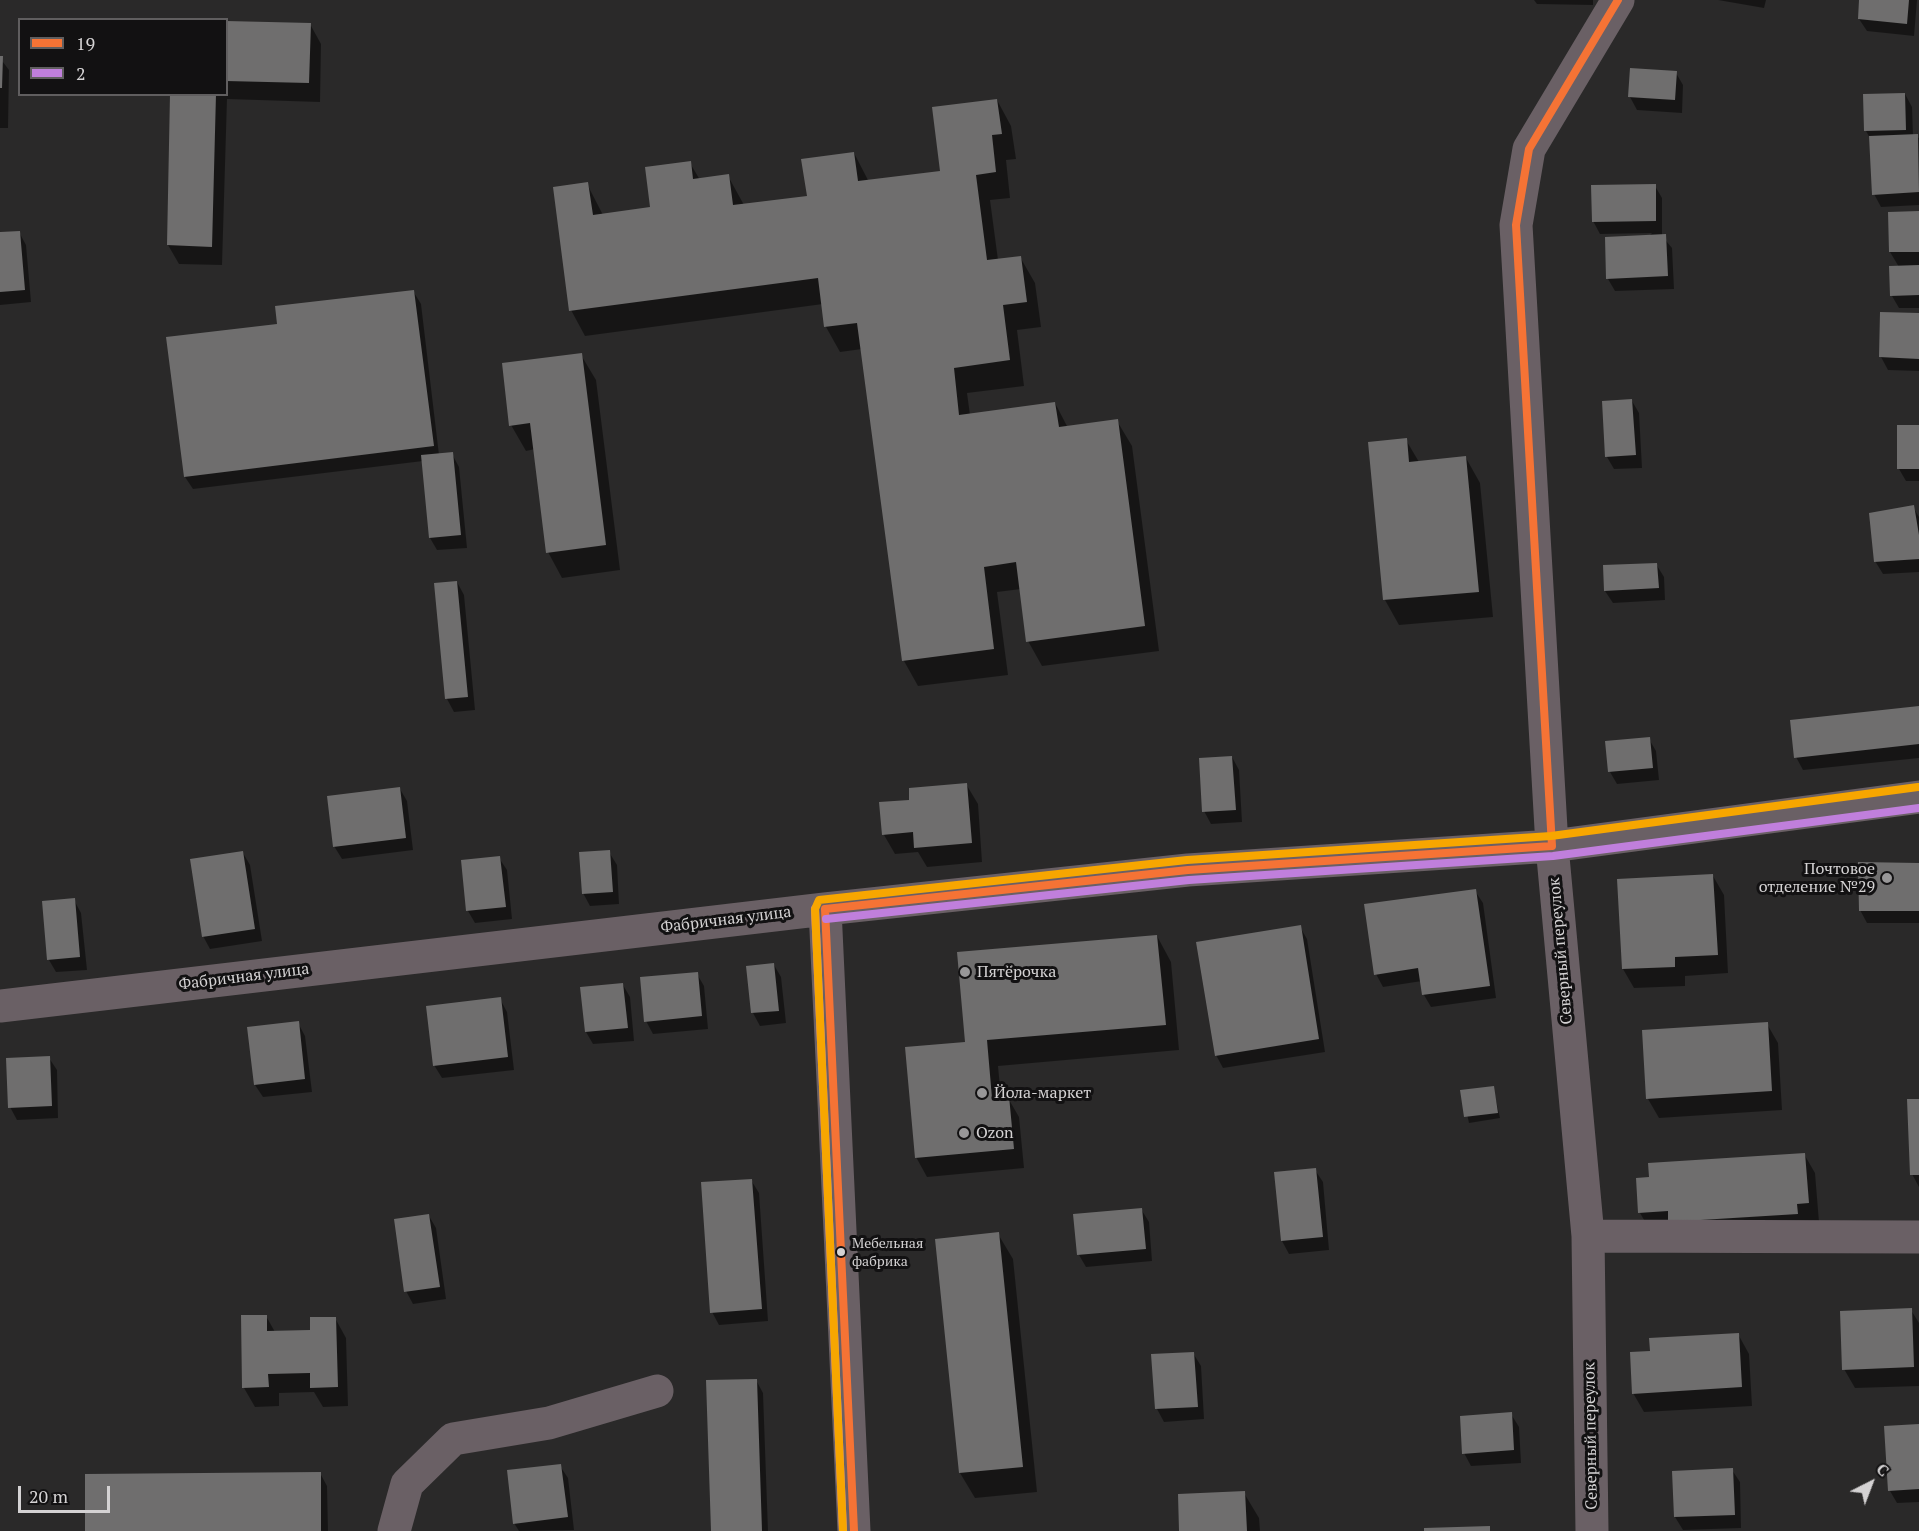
<!DOCTYPE html>
<meta charset="utf-8">
<style>
body{margin:0}
#map{position:relative;width:1919px;height:1531px;overflow:hidden;background:#2a2929;font-family:"PT Serif",serif}
canvas{display:block}
.legend{position:absolute;left:18px;top:18px;width:210px;height:78px;box-sizing:border-box;background:#121112;border:2px solid #605e5f;margin:0;padding:8px 10px;list-style:none;font-size:18px;color:#d4d2d3}
.legend li{display:flex;align-items:center;gap:12px;height:30px}
.legend b{width:30px;border:2px solid #605e5f}
.north{position:absolute;left:1841px;top:1453px;width:60px;height:60px;-webkit-text-stroke:4px #121112;paint-order:stroke;rotate:42deg;font-size:16px;font-weight:700;line-height:24px;text-align:center;color:#d4d2d3}
.north::after{content:'';display:block;margin:auto;width:21px;height:27px;background:#d4d2d3;clip-path:polygon(50% 0,100% 100%,50% 72%,0 100%)}
.scale{position:absolute;left:18px;top:1486px;width:92px;height:27px;box-sizing:border-box;border:3px solid #d4d2d3;border-top:0;padding-left:8px;font-size:18px;line-height:21px;white-space:nowrap;color:#d4d2d3;-webkit-text-stroke:4px #121112;paint-order:stroke}
</style>
<div id="map">
<canvas width="1919" height="1531"></canvas>
<ul class="legend">
<li><b style="height:8px;background:#f57335"></b>19</li>
<li><b style="height:8px;background:#c07fdc"></b>2</li>
</ul>
<div class="north">С</div>
<div class="scale">20 m</div>
</div>
<script>
const ctx = document.querySelector('canvas').getContext('2d');
ctx.lineJoin = 'round';
function fillPath(path, color) { ctx.fillStyle = color; ctx.fill(path, 'evenodd'); }
const shape = rows => new Path2D(rows.map(r => 'M' + r).join(''));
function trace(path, color, width, dash) { ctx.strokeStyle = color; ctx.lineWidth = width; ctx.lineCap = dash ? 'butt' : 'round'; ctx.setLineDash(dash || []); ctx.stroke(path); }
function drawText(font, color, halo, rows, align = 'center') {
  ctx.font = font + ' "PT Serif",serif'; ctx.lineWidth = 6; ctx.setLineDash([]); ctx.textBaseline = 'middle'; ctx.strokeStyle = halo; ctx.fillStyle = color; for (const [text, x, y, turn = 0] of rows) {
    ctx.save(); ctx.translate(x, y); ctx.rotate((+turn || 0) * Math.PI / 180); ctx.textAlign = isNaN(turn) ? turn : align; if (halo) ctx.strokeText(text, 0, 0); ctx.fillText(text, 0, 0); ctx.restore();
  }
}
fillPath(shape([
 [1534,0,1593,0,1593,5,1537,4],
 [1718,0,1766,0,1764,8],
 [1861,0,1917,0,1914,36,1867,31,1859,19],
 [226,22,310,24,321,44,320,102,227,99,222,265,179,264,168,245,172,94,226,94],
 [0,58,9,70,8,128,0,128],
 [1631,70,1676,73,1683,85,1682,113,1637,110,1630,97],
 [1905,94,1912,107,1913,136,1919,138,1919,205,1881,207,1874,194,1871,140,1866,131],
 [997,100,1011,126,1016,159,1006,160,1010,198,990,200,998,260,1020,257,1035,283,1041,327,1017,330,1024,386,967,393,970,415,1055,403,1068,428,1117,421,1132,446,1159,651,1042,666,1028,641,1021,589,997,592,1008,675,918,686,904,661,862,349,840,352,826,327,823,304,585,336,571,310,587,184,603,215,652,208,690,163,700,180,728,176,744,205,808,197,854,153,869,182,942,172],
 [1655,186,1662,198,1662,236,1672,248,1674,289,1615,291,1608,279,1652,233,1600,234,1593,221],
 [1919,213,1919,308,1899,308,1892,296,1899,267,1890,252],
 [19,232,26,245,31,302,0,305,0,234],
 [413,291,421,304,439,455,452,454,459,467,467,548,437,550,430,538,423,461,193,489,185,477,279,325],
 [1919,315,1919,371,1888,370,1881,357],
 [581,355,596,380,620,570,562,578,548,552,535,449,526,451,511,425],
 [1632,401,1639,413,1642,468,1614,469,1607,457],
 [1919,426,1919,481,1906,481,1899,469],
 [1406,440,1419,462,1466,458,1480,483,1493,617,1399,625,1385,600],
 [1913,507,1919,517,1919,572,1883,574,1875,561],
 [1656,564,1664,577,1665,600,1613,603,1605,591],
 [457,582,464,595,475,710,454,712,447,699,436,584],
 [1919,708,1919,758,1803,770,1796,757],
 [1649,739,1656,751,1659,780,1617,784,1610,772],
 [1232,757,1239,770,1242,822,1211,824,1204,811],
 [966,784,978,804,982,862,927,867,918,852,895,854,884,835,911,801],
 [400,789,407,801,413,850,342,859,334,846],
 [609,852,617,865,619,904,590,906,583,893],
 [243,853,250,865,262,941,210,949,203,936],
 [499,858,507,870,512,919,475,923,468,911],
 [1919,864,1919,923,1867,923,1860,910],
 [1713,876,1724,895,1728,973,1685,976,1685,986,1634,988,1623,969],
 [1475,891,1483,903,1496,998,1431,1007,1424,995,1422,981,1383,987,1376,974],
 [74,900,81,913,87,970,56,972,49,960],
 [1300,927,1307,939,1325,1052,1223,1068,1216,1055],
 [1157,936,1171,962,1179,1050,998,1066,1001,1098,1008,1098,1019,1117,1024,1168,927,1177,916,1157,967,1044],
 [774,965,781,977,786,1023,760,1026,753,1013,748,968],
 [697,974,704,986,708,1029,653,1034,646,1021],
 [623,985,630,997,634,1041,593,1044,586,1032],
 [500,999,507,1012,514,1070,442,1078,434,1065],
 [298,1023,305,1036,312,1092,263,1097,255,1085],
 [1767,1024,1778,1043,1782,1110,1659,1118,1648,1099],
 [49,1058,57,1070,58,1118,17,1120,10,1107],
 [1493,1087,1500,1118,1469,1123,1462,1091],
 [1919,1100,1919,1187,1912,1174],
 [1804,1154,1815,1173,1819,1222,1651,1232,1640,1213],
 [1315,1170,1323,1182,1329,1250,1289,1254,1282,1241,1276,1173],
 [751,1180,759,1193,768,1321,719,1325,712,1312],
 [1141,1209,1149,1222,1152,1261,1086,1267,1079,1255],
 [429,1216,436,1228,446,1299,413,1304,406,1291],
 [998,1234,1013,1259,1037,1492,975,1498,960,1473],
 [1911,1310,1919,1323,1919,1386,1855,1388,1844,1369],
 [266,1316,275,1332,312,1331,335,1318,346,1338,348,1406,323,1407,314,1392,279,1393,279,1406,255,1407,244,1388],
 [1738,1334,1749,1354,1752,1406,1644,1412,1633,1393],
 [1193,1353,1201,1366,1204,1419,1164,1422,1157,1409,1153,1356],
 [756,1380,763,1393,768,1531,713,1531],
 [1511,1414,1519,1427,1521,1463,1471,1466,1464,1453],
 [1919,1425,1919,1502,1897,1503,1890,1491],
 [560,1466,568,1478,574,1530,519,1531,514,1523],
 [1732,1470,1740,1482,1741,1528,1683,1530,1675,1517],
 [320,1473,327,1486,328,1531,87,1531],
 [1244,1493,1259,1518,1260,1531,1181,1531]
]), '#0007');
fillPath(shape([
 [1859,0,1909,0,1907,24,1858,19],
 [226,21,311,23,309,83,226,81],
 [0,56,3,56,2,88,0,88],
 [1630,68,1677,71,1675,100,1628,97],
 [1905,93,1906,130,1864,131,1863,94],
 [170,94,216,94,212,247,167,245],
 [997,99,1002,134,992,135,996,172,976,175,987,260,1021,256,1027,302,1003,305,1010,360,954,368,959,415,1055,402,1059,427,1118,419,1145,626,1026,642,1016,562,984,567,994,649,902,661,857,323,824,327,818,278,569,311,553,187,588,182,593,215,650,207,645,167,691,161,693,179,729,174,733,205,807,196,801,159,854,152,858,181,940,171,932,107],
 [1918,134,1919,192,1872,195,1869,136],
 [1656,184,1656,221,1592,222,1591,185],
 [1919,211,1919,252,1889,252,1888,212],
 [20,231,25,290,0,292,0,232],
 [1666,234,1668,276,1606,279,1605,237],
 [1919,265,1919,295,1890,296,1889,266],
 [414,290,434,446,184,477,166,337,277,324,275,306],
 [1880,312,1919,313,1919,359,1879,357],
 [582,353,606,545,546,553,530,423,509,426,502,363],
 [1632,399,1636,455,1605,457,1602,401],
 [1897,425,1919,425,1919,469,1897,469],
 [1407,438,1409,462,1466,456,1479,592,1383,600,1368,442],
 [453,452,461,535,429,538,421,455],
 [1914,505,1919,535,1919,559,1874,562,1869,513],
 [1657,563,1659,588,1604,591,1603,565],
 [457,581,468,697,445,699,434,583],
 [1919,706,1919,744,1794,758,1790,720],
 [1650,737,1653,768,1608,772,1605,741],
 [1232,756,1236,810,1202,812,1199,758],
 [967,783,972,843,914,848,913,832,882,835,879,802,909,800,909,788],
 [400,787,406,838,333,847,327,796],
 [610,850,613,892,582,894,579,852],
 [243,851,255,929,202,937,190,859],
 [500,856,506,907,466,911,461,860],
 [1858,862,1919,863,1919,911,1859,911],
 [1713,874,1718,955,1675,957,1675,967,1622,969,1617,879],
 [1476,889,1490,986,1422,995,1418,968,1374,975,1364,904],
 [75,898,80,957,47,960,42,901],
 [1301,925,1319,1039,1215,1056,1196,942],
 [1157,935,1166,1025,987,1040,992,1098,1009,1096,1014,1149,915,1158,905,1047,965,1042,957,952],
 [774,963,779,1011,751,1013,746,966],
 [698,972,702,1016,644,1022,640,977],
 [623,983,628,1028,585,1032,580,987],
 [501,997,508,1057,433,1066,426,1006],
 [299,1021,305,1079,254,1085,247,1027],
 [1768,1022,1772,1091,1646,1099,1642,1030],
 [50,1056,52,1106,8,1108,6,1058],
 [1494,1086,1498,1113,1464,1117,1460,1090],
 [1907,1099,1919,1099,1919,1175,1910,1175],
 [1805,1153,1809,1203,1797,1204,1798,1214,1668,1222,1668,1211,1638,1213,1636,1178,1649,1177,1648,1163],
 [1316,1168,1323,1237,1281,1241,1274,1172],
 [752,1179,762,1309,710,1313,701,1182],
 [1142,1208,1146,1249,1077,1255,1073,1214],
 [429,1214,440,1287,404,1292,394,1219],
 [999,1232,1023,1467,959,1473,935,1239],
 [1912,1308,1914,1367,1842,1370,1840,1311],
 [241,1315,267,1315,267,1331,310,1330,310,1317,336,1317,338,1387,310,1388,310,1373,268,1374,269,1387,242,1388],
 [1739,1333,1742,1387,1632,1394,1630,1352,1650,1351,1649,1338],
 [1194,1352,1198,1407,1155,1409,1151,1354],
 [757,1379,762,1531,711,1531,706,1380],
 [1512,1412,1514,1450,1462,1454,1460,1416],
 [1919,1424,1919,1489,1888,1491,1884,1426],
 [561,1464,568,1517,513,1524,507,1470],
 [1733,1468,1735,1515,1674,1517,1672,1471],
 [321,1472,321,1531,85,1531,85,1474],
 [1245,1491,1247,1531,1179,1531,1178,1494],
 [1490,1526,1490,1531,1424,1531,1424,1528]
]), '#6f6e6e');
trace(shape([
 [825,909,854,1531],
 [0,1006,825,909,1188,870,1552,846,1919,797],
 [1588,1236,1919,1237],
 [394,1531,407,1484,453,1439,549,1423,657,1391],
 [1592,1531,1588,1236,1552,846,1516,225,1529,149,1618,0]
]), '#6a6065', 33);
trace(shape([
 [1552,846,1516,225,1529,149,1618,0],
 [825,909,1188,870,1552,846],
 [825,909,854,1531]
]), '#f57335', 8);
trace(shape([
 [815,909,843,1531],
 [826,919,1189,880,1553,856,1919,808]
]), '#c07fdc', 8);
trace(shape([
 [843,1531,815,909,819,900,1187,860,1551,836,1918,787]
]), '#f7a600', 8);
for (const [x, y, r, color] of [
 [1887,878,6,"#989798"],
 [965,972,6,"#989798"],
 [982,1093,6,"#989798"],
 [964,1133,6,"#989798"],
 [841,1252,5,"#d4d2d3"]
]) { const dot = new Path2D(); dot.arc(x, y, r, 0, 2 * Math.PI); ctx.fillStyle = color; ctx.fill(dot); trace(dot, '#121112', 2); }
drawText('14px', '#d4d2d3', '#121112', [
 ["Мебельная",852,1244],
 ["фабрика",852,1262]
], 'left');
drawText('16px', '#d4d2d3', '#121112', [
 ["Почтовое",1875,869,"right"],
 ["отделение №29",1875,887,"right"],
 ["Пятёрочка",977,972],
 ["Йола-маркет",994,1093],
 ["Ozon",976,1133]
], 'left');
drawText('16px', '#d4d2d3', '#121112', [
 ["Фабричная улица",726,920,-7],
 ["Северный переулок",1561,951,-95],
 ["Фабричная улица",244,977,-7],
 ["Северный переулок",1591,1436,-91]
]);
</script>
